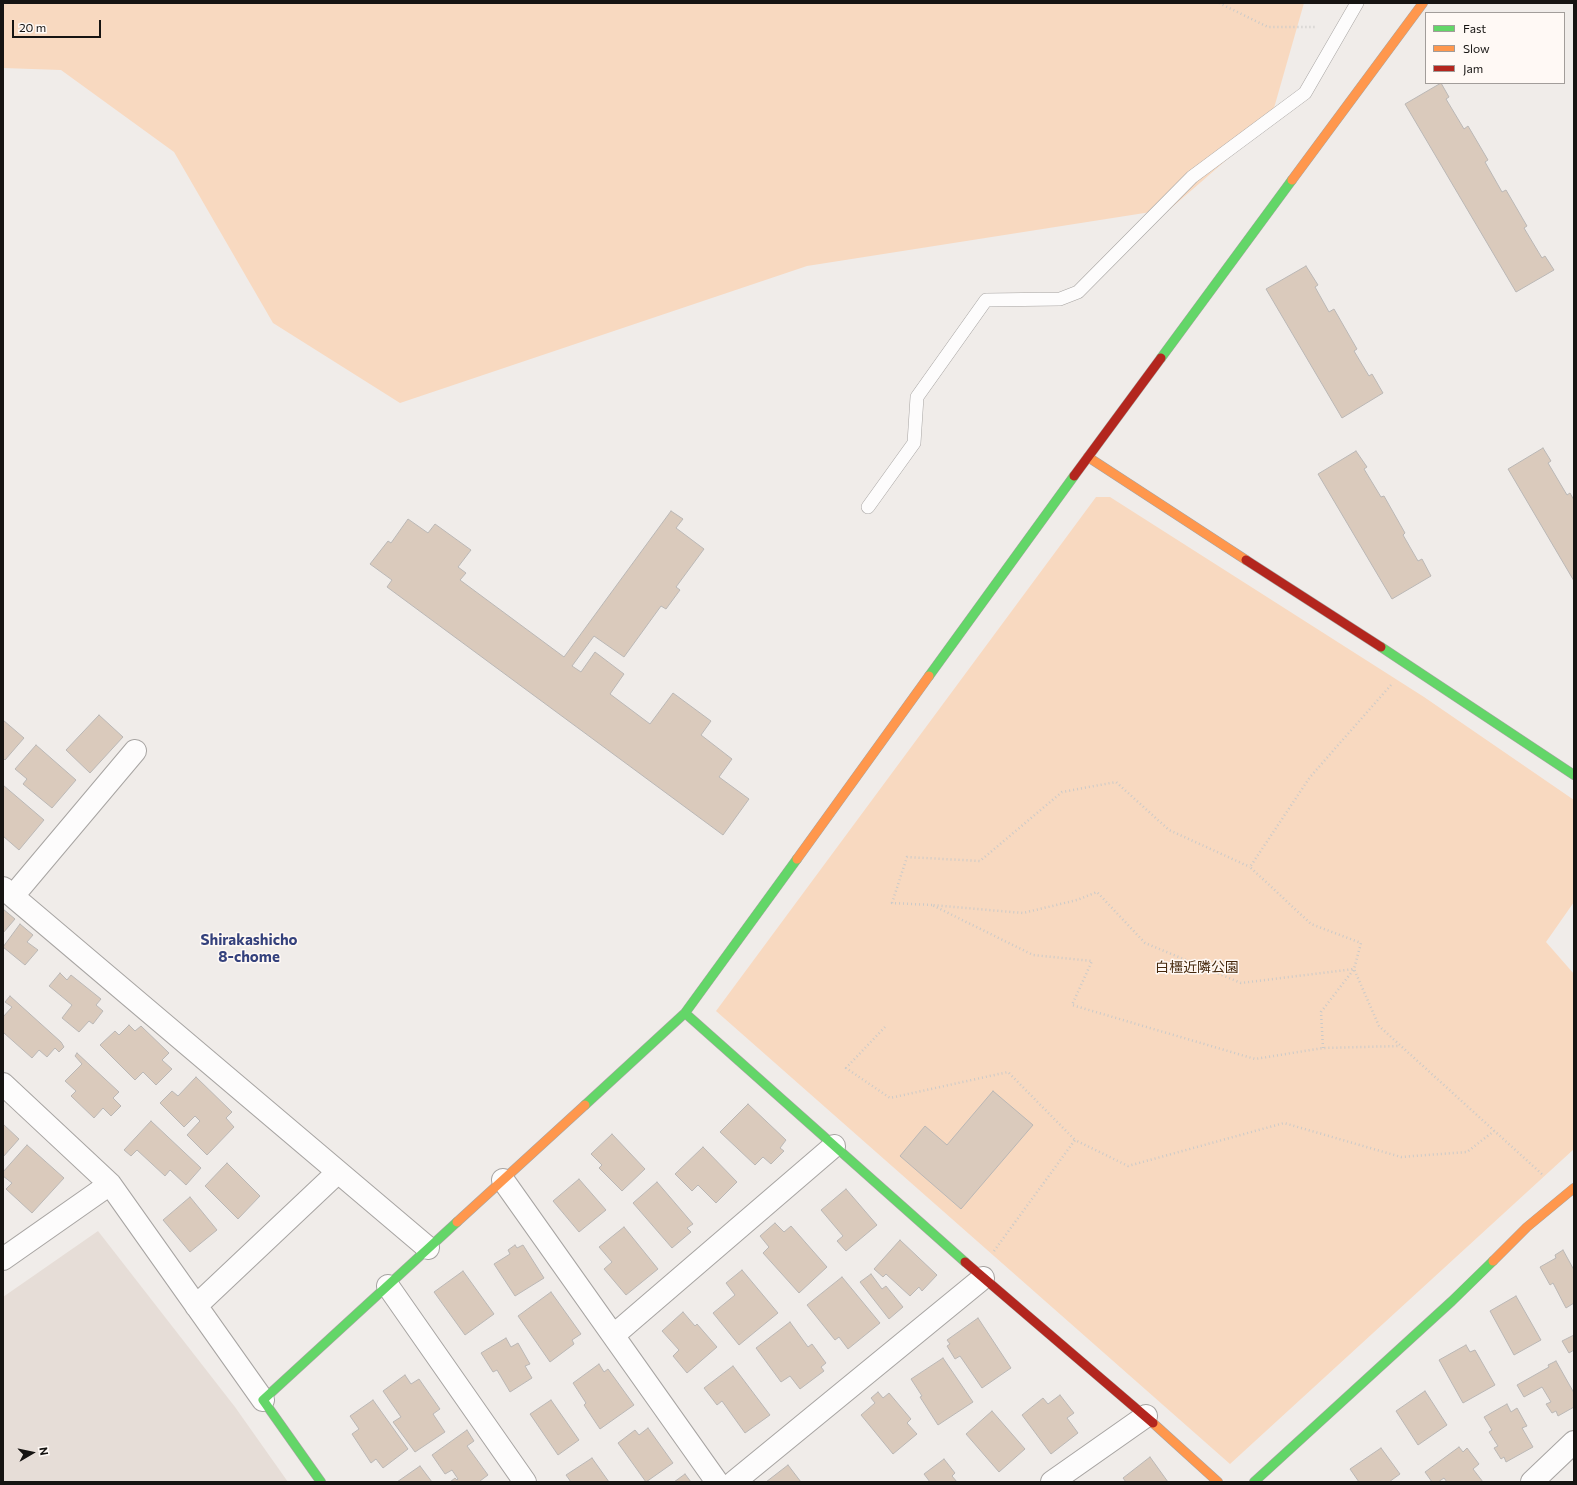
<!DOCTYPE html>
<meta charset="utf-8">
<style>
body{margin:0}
#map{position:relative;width:1577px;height:1485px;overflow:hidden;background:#f0ece9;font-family:Commissioner,sans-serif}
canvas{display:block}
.frame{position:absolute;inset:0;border:4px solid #161412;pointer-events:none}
.legend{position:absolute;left:1425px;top:12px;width:140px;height:72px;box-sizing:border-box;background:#fff9f5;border:1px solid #a29d9a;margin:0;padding:5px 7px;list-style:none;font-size:12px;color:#161412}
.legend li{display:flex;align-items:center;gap:8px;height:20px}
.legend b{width:20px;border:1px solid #a29d9a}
.north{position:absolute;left:12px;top:1433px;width:40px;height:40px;-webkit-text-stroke:3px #fff9f5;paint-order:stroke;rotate:81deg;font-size:11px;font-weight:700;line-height:16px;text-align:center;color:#161412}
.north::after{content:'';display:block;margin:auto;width:14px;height:18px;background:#161412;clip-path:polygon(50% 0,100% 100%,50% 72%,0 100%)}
.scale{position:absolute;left:12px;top:20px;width:89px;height:18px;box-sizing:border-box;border:2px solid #161412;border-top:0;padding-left:5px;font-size:12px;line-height:14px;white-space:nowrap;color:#161412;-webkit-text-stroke:3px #fff9f5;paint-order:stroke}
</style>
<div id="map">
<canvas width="1577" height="1485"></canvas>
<div class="frame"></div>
<ul class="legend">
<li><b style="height:5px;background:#63d668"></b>Fast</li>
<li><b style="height:5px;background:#ff974d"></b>Slow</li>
<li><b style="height:5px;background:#b3261e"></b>Jam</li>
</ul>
<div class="north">N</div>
<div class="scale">20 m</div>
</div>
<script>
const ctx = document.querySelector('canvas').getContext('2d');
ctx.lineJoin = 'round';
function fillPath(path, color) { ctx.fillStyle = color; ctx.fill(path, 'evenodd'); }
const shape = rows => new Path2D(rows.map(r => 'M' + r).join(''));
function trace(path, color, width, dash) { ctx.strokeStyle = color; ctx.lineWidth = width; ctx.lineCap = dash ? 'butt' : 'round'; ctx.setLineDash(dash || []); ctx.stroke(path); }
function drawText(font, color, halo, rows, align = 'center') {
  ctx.font = font + ' Commissioner,"Noto Sans JP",sans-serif'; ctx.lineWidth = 3; ctx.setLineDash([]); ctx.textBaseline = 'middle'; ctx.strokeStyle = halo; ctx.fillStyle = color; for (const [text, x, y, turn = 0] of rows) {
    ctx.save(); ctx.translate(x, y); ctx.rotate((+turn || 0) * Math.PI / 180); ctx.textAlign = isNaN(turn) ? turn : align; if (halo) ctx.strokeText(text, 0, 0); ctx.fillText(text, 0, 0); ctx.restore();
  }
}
fillPath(shape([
 [98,1231,235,1407,288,1482,3,1482,3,1297]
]), '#e6ddd7');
fillPath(shape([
 [3,3,1304,3,1270,122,1170,209,807,266,400,403,273,323,174,152,61,70,3,68],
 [1096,497,1110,497,1424,697,1574,800,1574,902,1546,942,1574,974,1574,1149,1230,1464,716,1011]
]), '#f8d9c0');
const building = shape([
 [1441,83,1449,97,1446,99,1464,129,1468,126,1488,160,1485,162,1502,192,1506,190,1527,226,1524,228,1542,258,1545,256,1554,270,1516,292,1405,104,1441,83],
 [1306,266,1318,285,1315,287,1329,312,1334,309,1357,349,1354,351,1369,376,1372,374,1383,393,1342,418,1266,289,1306,266],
 [1543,448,1551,461,1548,463,1567,495,1570,493,1574,500,1574,581,1508,469,1543,448],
 [1356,451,1367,467,1364,469,1381,497,1384,496,1405,533,1403,535,1418,561,1422,559,1431,576,1392,599,1318,474,1356,451],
 [671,511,683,519,676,528,704,549,676,587,680,590,666,609,661,606,624,657,594,636,572,666,581,672,595,652,624,674,610,694,650,724,673,693,711,721,701,735,732,759,719,777,749,799,723,835,387,587,392,580,370,564,388,541,391,543,408,519,428,533,435,524,471,550,458,567,466,573,460,580,564,657,671,511],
 [99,715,123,737,90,773,66,750,99,715],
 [3,720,24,738,5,760,3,758,3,720],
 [36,745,76,780,52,808,23,784,27,779,15,769,36,745],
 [3,785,44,820,19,850,3,836,3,785],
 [3,909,15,919,3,933,3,909],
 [20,924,33,935,27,942,38,950,25,965,3,947,20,924],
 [60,973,67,980,71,975,101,999,96,1005,103,1011,93,1024,89,1021,79,1032,62,1018,72,1005,49,986,60,973],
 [10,996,61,1042,64,1047,59,1052,55,1048,47,1057,39,1050,32,1058,4,1033,3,1034,3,1017,12,1007,5,1002,10,996],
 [129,1025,135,1031,141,1026,169,1053,162,1060,172,1069,156,1085,143,1072,135,1080,100,1045,115,1031,119,1035,129,1025],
 [77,1053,119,1092,113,1098,121,1106,111,1116,103,1108,94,1118,71,1096,76,1091,65,1081,82,1064,75,1056,77,1053],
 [196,1077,232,1112,226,1118,234,1127,207,1155,187,1135,200,1121,195,1116,184,1127,160,1103,172,1091,178,1096,196,1077],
 [993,1091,1033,1125,961,1209,900,1156,925,1126,947,1145,993,1091],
 [748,1104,786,1140,780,1148,784,1151,771,1164,763,1157,755,1165,720,1132,748,1104],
 [151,1121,201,1168,186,1185,170,1170,165,1176,137,1150,131,1156,124,1150,151,1121],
 [3,1124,19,1139,3,1157,3,1124],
 [612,1134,645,1169,622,1191,599,1168,602,1165,591,1154,612,1134],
 [27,1145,64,1178,32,1213,6,1189,12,1183,3,1176,3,1172,27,1145],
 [703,1147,737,1182,716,1203,698,1185,692,1191,675,1174,703,1147],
 [227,1163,260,1196,238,1219,205,1186,227,1163],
 [579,1179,606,1210,579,1232,553,1201,579,1179],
 [657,1182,693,1224,687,1228,691,1232,672,1248,633,1203,657,1182],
 [846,1189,877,1225,846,1251,837,1241,843,1236,821,1210,846,1189],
 [190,1197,217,1230,190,1252,163,1220,190,1197],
 [775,1223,784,1232,791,1226,827,1267,799,1293,763,1253,769,1247,760,1236,775,1223],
 [624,1227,658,1269,626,1295,604,1269,612,1262,599,1247,624,1227],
 [900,1240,937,1275,922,1291,919,1287,910,1296,886,1274,883,1277,874,1269,900,1240],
 [515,1245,517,1248,523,1245,544,1278,515,1296,494,1264,510,1254,508,1250,515,1245],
 [1563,1250,1574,1270,1574,1303,1566,1308,1553,1283,1550,1285,1540,1267,1556,1258,1555,1255,1563,1250],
 [742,1270,778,1313,739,1345,713,1313,735,1295,726,1283,742,1270],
 [463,1271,494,1314,465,1335,434,1292,463,1271],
 [871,1274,882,1289,886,1286,903,1307,889,1319,860,1282,871,1274],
 [842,1277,880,1323,848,1349,839,1337,835,1340,807,1305,842,1277],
 [551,1292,581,1334,572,1340,574,1344,550,1362,518,1316,551,1292],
 [1516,1296,1541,1340,1514,1355,1490,1311,1516,1296],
 [683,1312,695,1326,697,1324,717,1347,687,1373,673,1356,679,1350,662,1331,683,1312],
 [978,1318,1011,1368,982,1388,960,1356,955,1359,947,1346,950,1344,947,1340,978,1318],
 [790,1322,808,1347,812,1344,826,1363,821,1367,824,1371,800,1389,790,1376,781,1382,756,1348,790,1322],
 [1574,1335,1574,1350,1569,1353,1562,1341,1574,1335],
 [506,1338,511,1347,518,1343,530,1364,525,1366,532,1378,510,1392,497,1370,493,1372,481,1353,506,1338],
 [1466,1345,1470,1352,1475,1350,1495,1385,1463,1403,1439,1360,1466,1345],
 [943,1358,973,1402,938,1425,920,1397,922,1396,911,1379,943,1358],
 [1556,1361,1574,1393,1574,1407,1558,1416,1556,1411,1552,1413,1546,1404,1551,1402,1542,1387,1524,1397,1517,1385,1549,1367,1548,1365,1556,1361],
 [599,1364,604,1372,608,1369,634,1405,600,1429,584,1405,586,1403,573,1383,599,1364],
 [733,1366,770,1415,745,1433,722,1401,717,1405,704,1388,733,1366],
 [405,1375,411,1384,419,1379,440,1409,433,1414,445,1432,415,1452,393,1422,401,1417,383,1391,405,1375],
 [1425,1391,1447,1425,1418,1445,1396,1411,1425,1391],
 [878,1392,883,1398,889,1393,911,1419,907,1423,917,1434,893,1454,861,1415,875,1403,871,1398,878,1392],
 [1060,1395,1074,1413,1067,1418,1078,1433,1051,1454,1022,1415,1043,1398,1048,1404,1060,1395],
 [373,1400,408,1449,383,1468,376,1459,371,1463,352,1434,359,1429,350,1416,373,1400],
 [551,1400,579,1440,558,1455,530,1414,551,1400],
 [1507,1404,1511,1412,1517,1408,1527,1426,1522,1428,1533,1447,1506,1462,1504,1457,1501,1459,1494,1448,1498,1446,1489,1432,1492,1430,1484,1417,1507,1404],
 [992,1411,1025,1449,999,1472,966,1434,992,1411],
 [648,1428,673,1463,646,1482,618,1443,635,1430,639,1435,648,1428],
 [467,1430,474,1441,467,1446,488,1475,480,1481,481,1482,450,1482,455,1478,457,1480,458,1479,452,1470,445,1474,432,1455,467,1430],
 [1459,1447,1463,1452,1467,1448,1479,1464,1473,1469,1483,1482,1447,1482,1444,1478,1438,1482,1432,1482,1425,1472,1459,1447],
 [1381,1448,1400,1474,1389,1482,1359,1482,1350,1469,1381,1448],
 [1150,1457,1168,1482,1126,1482,1123,1478,1150,1457],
 [592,1458,609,1482,571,1482,566,1475,592,1458],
 [944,1459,955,1473,952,1476,957,1482,930,1482,924,1474,944,1459],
 [788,1465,801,1482,766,1482,788,1465],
 [420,1466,432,1482,397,1482,420,1466],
 [685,1474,691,1482,674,1482,685,1474]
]);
fillPath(building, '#dacabc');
trace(building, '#bab7b5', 1);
const lane = shape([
 [868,507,914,443,917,397,986,300,1060,299,1078,292,1192,177,1305,93,1357,3]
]);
const street = shape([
 [3,888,428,1248],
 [13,896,135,751],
 [3,1084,110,1184,263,1400],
 [503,1180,717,1482],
 [3,1259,110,1184],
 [388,1286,525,1482],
 [196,1306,338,1172],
 [614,1335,834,1146],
 [734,1482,983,1278],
 [1052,1482,1146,1416],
 [1532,1482,1574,1442]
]);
const fast = shape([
 [1161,358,1292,180],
 [1381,647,1574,775],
 [929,676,1074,476],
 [685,1013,965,1262],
 [585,1105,685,1013,797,859],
 [321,1482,263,1400,457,1222],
 [1254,1482,1452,1301,1493,1261]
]);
const slow = shape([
 [1292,180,1423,3],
 [1088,457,1246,560],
 [797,859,929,676],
 [457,1222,585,1105],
 [1493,1261,1527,1227,1574,1188],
 [1153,1423,1218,1482]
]);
const jam = shape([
 [1074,476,1161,358],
 [1246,560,1381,647],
 [965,1262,1153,1423]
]);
trace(lane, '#a7a4a2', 14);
trace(street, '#a7a4a2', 24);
trace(fast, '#a7a4a2', 10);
trace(slow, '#a7a4a2', 10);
trace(jam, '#a7a4a2', 10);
trace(shape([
 [1219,3,1268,27,1317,27],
 [1391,685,1310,777,1250,867,1311,924,1361,943,1354,969,1379,1026,1544,1176],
 [932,905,892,903,907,857,980,861,1062,792,1116,782,1169,830,1250,867],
 [885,1027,846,1068,890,1098,1008,1072,1075,1140],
 [1323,1048,1321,1012,1354,969,1241,983,1145,943,1097,892,1077,900,1023,913,932,905,1033,955,1092,961,1072,1005,1255,1059,1323,1048,1400,1046],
 [994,1251,1075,1140,1128,1166,1284,1123,1401,1157,1467,1152,1494,1131]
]), '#cbcac8', 2.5, [1, 3]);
trace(lane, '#fdfcfc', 13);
trace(street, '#fdfcfc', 22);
trace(fast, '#63d668', 9);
trace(slow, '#ff974d', 9);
trace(jam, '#b3261e', 9);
drawText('14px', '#46290d', '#fff9f5', [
 ["白橿近隣公園",1197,967]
]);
drawText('bold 15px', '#34417c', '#fff9f5', [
 ["Shirakashicho",249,940],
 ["8-chome",249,957]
]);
</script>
